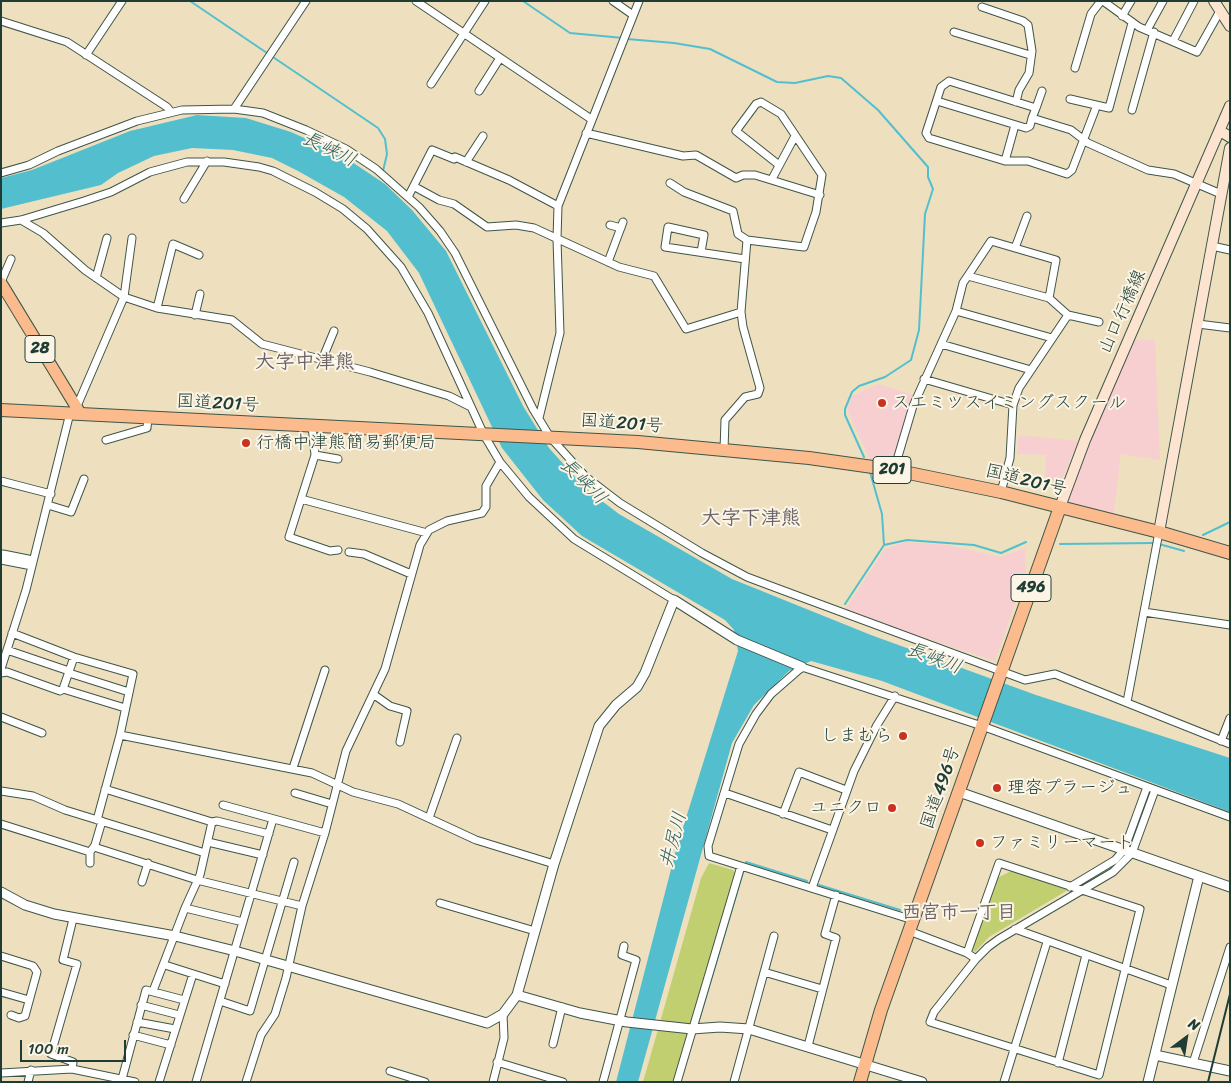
<!DOCTYPE html>
<meta charset="utf-8">
<style>
body{margin:0}
#map{position:relative;width:1231px;height:1083px;overflow:hidden;background:#eee0bf;font-family:Sriracha,sans-serif}
canvas{display:block}
.frame{position:absolute;inset:0;border:2px solid #1f3d34;pointer-events:none}
.north{position:absolute;left:1161px;top:1013px;width:50px;height:50px;-webkit-text-stroke:4px #fcf5e5;paint-order:stroke;rotate:31deg;font-size:14px;font-weight:700;line-height:20px;text-align:center;color:#1f3d34}
.north::after{content:'';display:block;margin:auto;width:18px;height:22px;background:#1f3d34;clip-path:polygon(50% 0,100% 100%,50% 72%,0 100%)}
.scale{position:absolute;left:20px;top:1040px;width:106px;height:22px;box-sizing:border-box;border:2px solid #1f3d34;border-top:0;padding-left:6px;font-size:15px;line-height:18px;white-space:nowrap;color:#1f3d34;-webkit-text-stroke:4px #fcf5e5;paint-order:stroke}
</style>
<div id="map">
<canvas width="1231" height="1083"></canvas>
<div class="frame"></div>
<div class="north">N</div>
<div class="scale">100 m</div>
</div>
<script>
const ctx = document.querySelector('canvas').getContext('2d');
ctx.lineJoin = 'round';
function fillPath(path, color) { ctx.fillStyle = color; ctx.fill(path, 'evenodd'); }
const shape = rows => new Path2D(rows.map(r => 'M' + r).join(''));
function trace(path, color, width, dash) { ctx.strokeStyle = color; ctx.lineWidth = width; ctx.lineCap = dash ? 'butt' : 'round'; ctx.setLineDash(dash || []); ctx.stroke(path); }
function drawText(font, color, halo, rows, align = 'center') {
  ctx.font = font + ' Sriracha,"Klee One",sans-serif'; ctx.lineWidth = 4; ctx.setLineDash([]); ctx.textBaseline = 'middle'; ctx.strokeStyle = halo; ctx.fillStyle = color; for (const [text, x, y, turn = 0] of rows) {
    ctx.save(); ctx.translate(x, y); ctx.rotate((+turn || 0) * Math.PI / 180); ctx.textAlign = isNaN(turn) ? turn : align; if (halo) ctx.strokeText(text, 0, 0); ctx.fillText(text, 0, 0); ctx.restore();
  }
}
fillPath(shape([
 [1130,339,1155,340,1160,460,1121,454,1113,521,1060,507],
 [878,384,914,395,892,465,870,460,847,410,852,396],
 [1019,435,1078,441,1061,482,1045,479,1046,455,1017,454],
 [906,542,948,545,1000,557,1025,548,1026,573,995,661,844,611,885,549]
]), '#f7cfd1');
fillPath(shape([
 [709,863,733,870,735,873,673,1082,643,1082,701,878],
 [1011,871,1068,890,989,937,975,952,971,948,997,878]
]), '#c2cf71');
fillPath(shape([
 [197,115,246,118,291,132,340,154,385,184,412,210,446,251,523,406,549,448,585,488,619,514,732,579,871,635,1036,695,1230,758,1230,812,882,681,811,661,789,671,754,705,732,743,638,1082,616,1082,676,850,738,651,734,630,725,620,582,536,543,500,502,448,419,273,387,231,344,197,298,171,272,158,233,150,192,148,154,156,118,173,101,185,1,209,1,178,32,170,130,131]
]), '#53bfce');
trace(shape([
 [190,1,378,128,385,139,387,154,383,171],
 [523,1,570,33,623,38],
 [627,39,674,43,710,49,777,82,795,83,828,76,841,78,878,110,928,167,928,177,933,189,925,214,919,330,911,360,885,377,859,386,852,392,845,409,845,415,864,457],
 [1203,535,1230,522],
 [1060,544,1154,543],
 [1159,544,1184,551],
 [884,545,907,540,974,545,1001,553,1026,542],
 [845,604,884,545,882,514,870,472],
 [819,885,900,910],
 [697,1027,746,862,807,881]
]), '#53bfce', 2);
const minor = shape([
 [416,1,591,119],
 [613,1,633,15],
 [1103,1,1139,27,1197,52,1220,11],
 [982,7,1023,21,1028,25,1032,51,1029,73,1019,90,1016,102],
 [1122,16,1131,1],
 [1,21,67,42,167,107,171,112],
 [1147,30,1163,1],
 [954,32,1030,55],
 [1173,41,1194,1],
 [86,55,122,1],
 [1075,68,1091,14,1101,1],
 [431,84,485,1],
 [479,91,500,58],
 [1070,99,1109,108,1132,23],
 [937,101,1026,128,1030,126,1032,118,1071,130,1088,143,1148,170,1174,174,1221,194],
 [1036,108,1042,91],
 [234,109,306,1],
 [1132,110,1154,32],
 [1032,118,1036,108,949,81,941,87,926,133,929,138,1005,161,1028,161,1067,174,1072,170,1095,110],
 [586,133,683,156,696,155,736,178,743,175,755,175,820,195],
 [1005,161,1015,125],
 [466,162,483,136],
 [1,173,29,165,58,151,137,121,182,110,234,109,263,113,306,130,346,149,376,169,419,207,440,231,455,253,533,409,550,437,586,477,620,503,702,553,747,577,779,589,1025,680,1055,674,1230,744],
 [772,179,795,136],
 [670,183,684,192,733,211,738,234,747,240],
 [415,187,439,200,454,204,487,227,516,225,534,228,619,267,654,276,686,329,741,312],
 [408,197,432,150,454,159,455,157,509,180,558,206],
 [184,199,207,161],
 [21,220,43,233,85,270,124,297,157,308,232,320,262,344,370,372,449,396,471,407],
 [1,223,21,220,84,201,111,192,150,172,187,162,224,162,259,167,273,171,315,192,343,209,367,229,401,267,428,313,484,435,500,462,529,497,574,539,674,600],
 [610,225,621,228],
 [1212,246,1230,250],
 [1015,248,1027,216],
 [701,252,704,235,668,227,665,247,745,259],
 [608,262,623,222],
 [968,276,1049,298,1068,315],
 [96,278,107,238],
 [1,282,11,259],
 [157,308,173,244,199,255],
 [956,311,1052,338],
 [195,315,200,294],
 [1198,324,1230,328],
 [941,344,1031,370],
 [322,360,334,331],
 [924,379,1013,405,1010,458,1001,492],
 [1013,405,1019,388,1068,315,1099,322],
 [77,406,124,297,132,238],
 [539,418,560,333,557,239,558,206,639,1],
 [312,426,315,455,301,499,427,533],
 [106,440,147,428,148,417],
 [724,450,725,420,745,397,758,394,760,388,743,327,741,312,747,240,804,247,816,212,822,175,781,114,761,102,756,104,736,131,779,165],
 [315,455,338,459],
 [894,470,913,406,956,311,963,283,991,241,1056,260,1049,298],
 [1,481,51,494],
 [301,499,289,537,330,551,338,550],
 [48,505,71,512,84,479],
 [349,552,364,554,411,574],
 [3,554,33,560],
 [1,560,32,566],
 [1144,612,1230,625],
 [12,633,74,657,133,674,120,735,97,820],
 [7,650,69,671],
 [1,669,26,590,70,413],
 [1,673,7,672,60,691,63,689,125,708],
 [69,673,129,692],
 [63,689,74,657],
 [373,694,390,706,407,711,400,742],
 [1127,702,1159,532],
 [1,717,42,733],
 [120,735,312,773,353,792,398,804,476,840,554,864],
 [1221,741,1230,718],
 [293,768,325,670],
 [105,789,212,822,217,821,269,834],
 [1,791,33,796,65,810,205,853],
 [295,793,332,804],
 [725,793,832,830],
 [223,805,325,833],
 [783,814,799,772,846,790],
 [429,818,457,738],
 [1,824,90,852,95,845,102,821],
 [208,842,263,855],
 [94,847,197,880,302,906],
 [90,852,90,863],
 [142,882,148,863],
 [1070,887,1115,860,1124,850,1147,787],
 [812,888,854,771,877,725,895,696],
 [440,903,535,931],
 [185,908,243,922],
 [913,920,709,856,708,846,739,744,756,714,771,694,802,667,982,726,1230,817],
 [1015,929,1171,985],
 [909,931,967,953,976,959,988,947,999,939,1113,872,1132,853,1155,790],
 [967,953,999,863,1140,909,1099,1075,930,1022,934,1012,976,959],
 [1,956,33,966,37,972,25,1016,19,1018,11,1015],
 [165,965,225,984],
 [764,972,822,989],
 [153,991,185,908,200,875,212,822],
 [1,992,29,1000],
 [220,1001,250,1011,294,862],
 [141,1005,179,1015],
 [137,1022,175,1029],
 [133,1035,171,1045],
 [553,1044,562,1007],
 [808,1046,836,938,825,934,836,895],
 [497,1062,563,1082],
 [1058,1063,1086,955],
 [1193,1063,1230,947],
 [72,1069,73,1062,51,1054,77,964,63,960,73,919],
 [390,1071,425,1082],
 [1,1073,72,1069,135,1082],
 [122,1079,146,990,184,1000],
 [28,1082,31,1070],
 [159,1082,193,974],
 [196,1082,273,819],
 [246,1082,261,1035,275,1014,286,978,302,906,325,833,346,751,385,669,420,545,429,530,447,521,482,513,486,507,486,486,500,462],
 [493,1082,504,1038,503,1014],
 [603,1082,636,960,622,955,624,946],
 [677,1082,741,866],
 [734,1082,774,936],
 [1004,1082,1047,942]
]);
const tertiary = shape([
 [959,792,1230,887],
 [1,892,25,905,54,914,175,936,235,951,487,1023,503,1014,517,995,554,864,599,726,616,705,637,687,645,673,674,600,737,640,802,667],
 [517,995,580,1013,627,1022,692,1029,720,1027,749,1029,922,1082],
 [1155,1055,1230,1071],
 [1148,1082,1199,876]
]);
const secondary = shape([
 [1214,1,1230,26],
 [1220,131,1230,137],
 [1060,507,1085,440,1230,106],
 [1159,532,1230,148]
]);
const primary = shape([
 [1,283,80,413]
]);
const trunk = shape([
 [1,410,638,442,809,458,894,470,1001,492,1159,532,1230,553],
 [860,1082,881,1010,1060,507]
]);
trace(minor, '#3e5549', 9);
trace(tertiary, '#3e5549', 11);
trace(secondary, '#3e5549', 12);
trace(primary, '#3e5549', 13);
trace(trunk, '#3e5549', 14);
trace(minor, '#fff', 7);
trace(tertiary, '#fff', 9);
trace(secondary, '#fde4d1', 10);
trace(primary, '#fbbb8c', 11);
trace(trunk, '#fbbb8c', 12);
trace(shape([
 [1208,1082,1230,994]
]), '#1f3d34', 2);
for (const [x, y, r, color] of [
 [882,403,5,"#c8321e"],
 [246,443,5,"#c8321e"],
 [903,736,5,"#c8321e"],
 [997,788,5,"#c8321e"],
 [892,808,5,"#c8321e"],
 [980,843,5,"#c8321e"]
]) { const dot = new Path2D(); dot.arc(x, y, r, 0, 2 * Math.PI); ctx.fillStyle = color; ctx.fill(dot); trace(dot, '#fcf5e5', 2); }
for (const [x, y, w] of [
 [40,349,30],
 [892,470,38],
 [1031,588,40]
]) { const box = new Path2D(); box.roundRect(x - w / 2, y - 13.5, w, 27, 4); ctx.fillStyle = '#fcf5e5'; ctx.fill(box); trace(box, '#1f3d34', 1); }
drawText('bold 16px', '#1f3d34', null, [
 ["28",40,349],
 ["201",892,470],
 ["496",1031,588]
]);
drawText('18px', '#1f3d34', '#fcf5e5', [
 ["山口行橋線",1123,312,-66],
 ["国道201号",218,404,3],
 ["国道201号",622,424,4],
 ["国道201号",1026,481,14],
 ["国道496号",941,788,-71]
]);
drawText('18px', '#1f3d34', '#fcf5e5', [
 ["スエミツスイミングスクール",892,403],
 ["行橋中津熊簡易郵便局",256,443],
 ["しまむら",893,736,"right"],
 ["理容プラージュ",1007,788],
 ["ユニクロ",882,808,"right"],
 ["ファミリーマート",990,843]
], 'left');
drawText('italic 19px', '#2c5e5a', '#fcf5e5', [
 ["長峡川",329,150,26],
 ["長峡川",583,482,45],
 ["長峡川",934,659,21],
 ["井尻川",674,840,-75]
]);
drawText('bold 19px', '#6a6369', '#fcf5e5', [
 ["西宮市一丁目",959,913]
]);
drawText('bold 20px', '#6a6369', '#fcf5e5', [
 ["大字中津熊",305,363],
 ["大字下津熊",751,519]
]);
</script>
